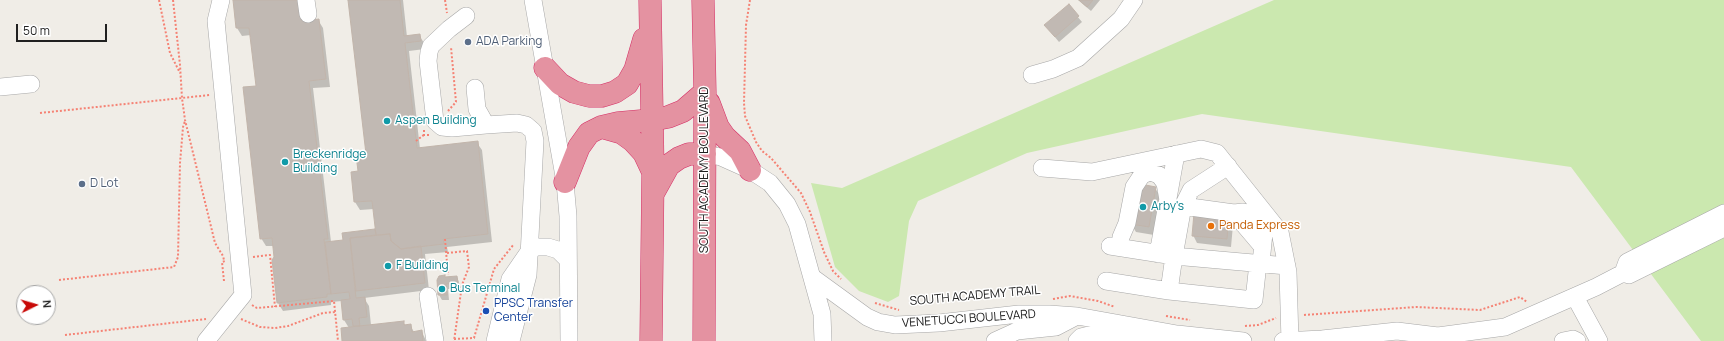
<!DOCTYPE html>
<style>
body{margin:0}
#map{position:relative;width:1724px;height:341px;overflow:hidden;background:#f0ede7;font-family:Manrope,sans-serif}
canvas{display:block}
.north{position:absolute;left:16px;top:285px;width:40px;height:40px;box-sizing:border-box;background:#fff;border:1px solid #a6a6a6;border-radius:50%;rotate:85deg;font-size:11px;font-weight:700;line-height:16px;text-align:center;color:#202020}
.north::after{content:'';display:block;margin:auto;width:14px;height:18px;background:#c80a08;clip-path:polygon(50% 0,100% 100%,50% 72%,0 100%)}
.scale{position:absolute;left:16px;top:24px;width:91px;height:18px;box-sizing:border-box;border:2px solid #202020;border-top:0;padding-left:5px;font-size:12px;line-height:14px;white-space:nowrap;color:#202020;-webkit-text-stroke:3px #fff;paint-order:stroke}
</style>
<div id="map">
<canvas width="1724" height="341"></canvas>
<div class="north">N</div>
<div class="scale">50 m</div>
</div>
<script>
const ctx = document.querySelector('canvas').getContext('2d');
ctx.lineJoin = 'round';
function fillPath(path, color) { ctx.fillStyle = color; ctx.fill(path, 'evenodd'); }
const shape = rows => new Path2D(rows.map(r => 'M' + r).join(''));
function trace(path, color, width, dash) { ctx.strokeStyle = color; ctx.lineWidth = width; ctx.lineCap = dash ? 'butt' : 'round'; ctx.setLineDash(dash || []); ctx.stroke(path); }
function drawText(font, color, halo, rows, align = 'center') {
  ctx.font = font + ' Manrope,sans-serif'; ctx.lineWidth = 3; ctx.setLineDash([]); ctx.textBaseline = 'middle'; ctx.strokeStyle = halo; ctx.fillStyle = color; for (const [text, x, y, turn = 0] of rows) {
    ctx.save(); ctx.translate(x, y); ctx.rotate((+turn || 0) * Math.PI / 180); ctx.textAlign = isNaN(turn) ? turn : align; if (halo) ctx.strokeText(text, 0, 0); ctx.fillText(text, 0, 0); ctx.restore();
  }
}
fillPath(shape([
 [1274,0,1724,0,1724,341,1701,341,1571,167,1202,114,1027,153,918,201,909,221,899,296,888,302,859,291,835,267,811,183,842,188]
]), '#cbe8af');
fillPath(shape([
 [234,0,303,0,305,21,318,20,323,28,330,87,313,88,331,242,344,241,343,234,376,230,374,209,360,210,355,202,359,172,367,155,349,0,403,0,407,37,419,35,424,43,425,49,409,51,420,149,477,143,482,150,492,242,447,247,448,252,425,254,429,290,364,298,369,306,371,325,403,322,406,326,410,325,414,332,422,332,426,341,343,341,349,328,344,320,342,301,331,302,331,305,283,311,278,303,274,246,266,246,261,238,257,86,251,35,242,36,237,28],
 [1078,0,1100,0,1091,11],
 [1068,5,1082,22,1059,42,1049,30],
 [1155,188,1160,196,1154,235,1136,232,1131,224],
 [1229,217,1233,225,1231,247,1197,243,1193,235],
 [457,277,461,288,448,289,449,300,442,300,439,295,438,280]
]), '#0003');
const building = shape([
 [233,0,300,0,302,21,319,19,326,79,309,81,328,239,324,239,331,294,327,294,327,297,277,303,272,260,274,257,272,238,260,239,243,87,256,86,249,28,236,28,233,0],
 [348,0,400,0,404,36,420,34,421,41,405,43,417,148,478,141,488,234,443,239,444,244,401,249,391,241,390,234,376,235,372,201,354,202,351,172,358,171,356,155,366,154,348,0],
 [1079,0,1093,0,1087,7,1079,0],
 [1069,4,1079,16,1055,37,1044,25,1069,4],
 [1140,184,1156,187,1149,227,1130,224,1140,184],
 [1194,213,1229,216,1227,239,1192,236,1194,213],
 [375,229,376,235,350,238,356,298,365,297,367,317,359,318,360,326,353,326,352,319,343,320,341,300,350,299,349,292,331,294,325,242,343,240,342,233,375,229],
 [390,234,391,241,401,249,421,246,425,283,356,291,350,238,390,234],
 [445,275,445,277,457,276,458,283,446,284,447,295,438,295,437,280,439,276,445,275],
 [404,321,404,325,411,324,412,332,422,330,423,341,342,341,341,328,404,321]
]);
fillPath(building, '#c1b9b3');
trace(building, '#c1b4aa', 1);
const minor = shape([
 [306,0,308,14],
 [533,0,565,182,568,216,569,341],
 [466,16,449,29,431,46,429,52,428,61,435,121,442,127,452,128,486,125],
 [1032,75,1053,69,1078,58,1121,19,1134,0],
 [0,87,31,84],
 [475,88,477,109,486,125,517,123,526,125,533,131,535,141,528,275,511,341],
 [705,154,721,157,750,170,770,183,787,204,797,224,822,314,823,341],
 [1228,166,1191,190,1183,206,1174,256,1287,266],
 [1042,168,1092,172,1201,149,1217,153,1280,232,1288,272,1290,341],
 [1183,206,1234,213,1243,212,1250,214,1259,220,1263,226,1264,233,1261,263],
 [1234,213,1262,246],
 [1121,237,1127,223,1134,187,1142,175,1150,172,1159,175,1165,183,1168,200],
 [1110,246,1174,256,1169,291,1254,300,1258,263],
 [1158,254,1176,154],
 [1623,273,1629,275,1724,228],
 [812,277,867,317,878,322,895,325,939,323,1019,314,1049,314,1077,316,1177,334,1243,341],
 [1106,281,1169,291],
 [428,296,435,341],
 [1575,297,1599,341],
 [206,341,243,295,216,21,221,0],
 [495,341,510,279,530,250,537,247,548,247,558,250,568,260],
 [995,341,1017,331,1056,327,1077,316],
 [1077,341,1081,337,1093,334,1148,341,1169,337],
 [1283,341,1322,339,1397,331,1438,336,1505,327,1596,287,1623,273,1627,262,1724,213],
 [1563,341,1573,339,1577,341]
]);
const highway = shape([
 [650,0,653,171,651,341],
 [703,0,705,92,704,341],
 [545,68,560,84,574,92,589,96,602,96,615,92,627,84,635,70,644,39],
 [709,103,718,127,725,137,740,151,750,170],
 [601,127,622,133,633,141,644,153,652,170],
 [565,182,579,147,589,133,601,127,618,123,652,120,668,117,683,111,705,92],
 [654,192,669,165,679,158,689,154,705,154]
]);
trace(minor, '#a7a7a7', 18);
trace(highway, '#d52e65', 23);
trace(shape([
 [159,0,170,53,180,73],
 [173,0,180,65,182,98,185,120,215,243,223,256,224,260],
 [445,0,447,13],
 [750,0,746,25,744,103,745,116,756,142,762,151,771,158,801,193,810,212,824,252,833,271,841,279],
 [448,111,456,102,451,47],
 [40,113,210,95],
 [424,130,424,135,429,135],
 [416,141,425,134],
 [445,239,448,275],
 [447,253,467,251,469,267,462,285,454,341],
 [253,257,270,255,275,307],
 [59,280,174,267,178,257,180,163,183,127,185,121],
 [224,281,222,262,225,261],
 [1053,299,1070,296,1098,301,1115,307],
 [875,303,899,310],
 [252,305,257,308,334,301,338,341],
 [1304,315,1416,307,1480,310,1520,297,1527,302],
 [1166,316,1190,320],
 [241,319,260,327,275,328,288,326,323,313,335,312],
 [1245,326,1258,325,1276,318],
 [65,335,206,319],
 [454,339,474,338,494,269,514,244]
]), '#f58274', 2, [2, 2]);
trace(minor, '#fff', 17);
trace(highway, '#e492a1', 22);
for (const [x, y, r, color] of [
 [468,42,4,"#5c6f8a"],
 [387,121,4,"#0f9aa8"],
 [285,162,4,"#0f9aa8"],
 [82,184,4,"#5c6f8a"],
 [1143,207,4,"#0f9aa8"],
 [1211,226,4,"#e8710a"],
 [388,266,4,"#0f9aa8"],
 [442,289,4,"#0f9aa8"],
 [486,311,4,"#1a4fb4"]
]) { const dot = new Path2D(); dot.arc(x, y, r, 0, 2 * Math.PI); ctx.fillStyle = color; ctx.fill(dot); trace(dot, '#fff', 1.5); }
drawText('12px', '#4e5e75', '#fff', [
 ["ADA Parking",476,42],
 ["D Lot",90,184]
], 'left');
drawText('12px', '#0d838f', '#fff', [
 ["Aspen Building",395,121],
 ["Breckenridge",293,155],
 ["Building",293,169],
 ["Arby's",1151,207],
 ["F Building",396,266],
 ["Bus Terminal",450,289]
], 'left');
drawText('12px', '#202020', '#fff', [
 ["SOUTH ACADEMY BOULEVARD",705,170,-90],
 ["SOUTH ACADEMY TRAIL",975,296,-5],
 ["VENETUCCI BOULEVARD",969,319,-4]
]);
drawText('12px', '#c56008', '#fff', [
 ["Panda Express",1219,226]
], 'left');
drawText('12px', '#164399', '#fff', [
 ["PPSC Transfer",494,304],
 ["Center",494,318]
], 'left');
</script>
